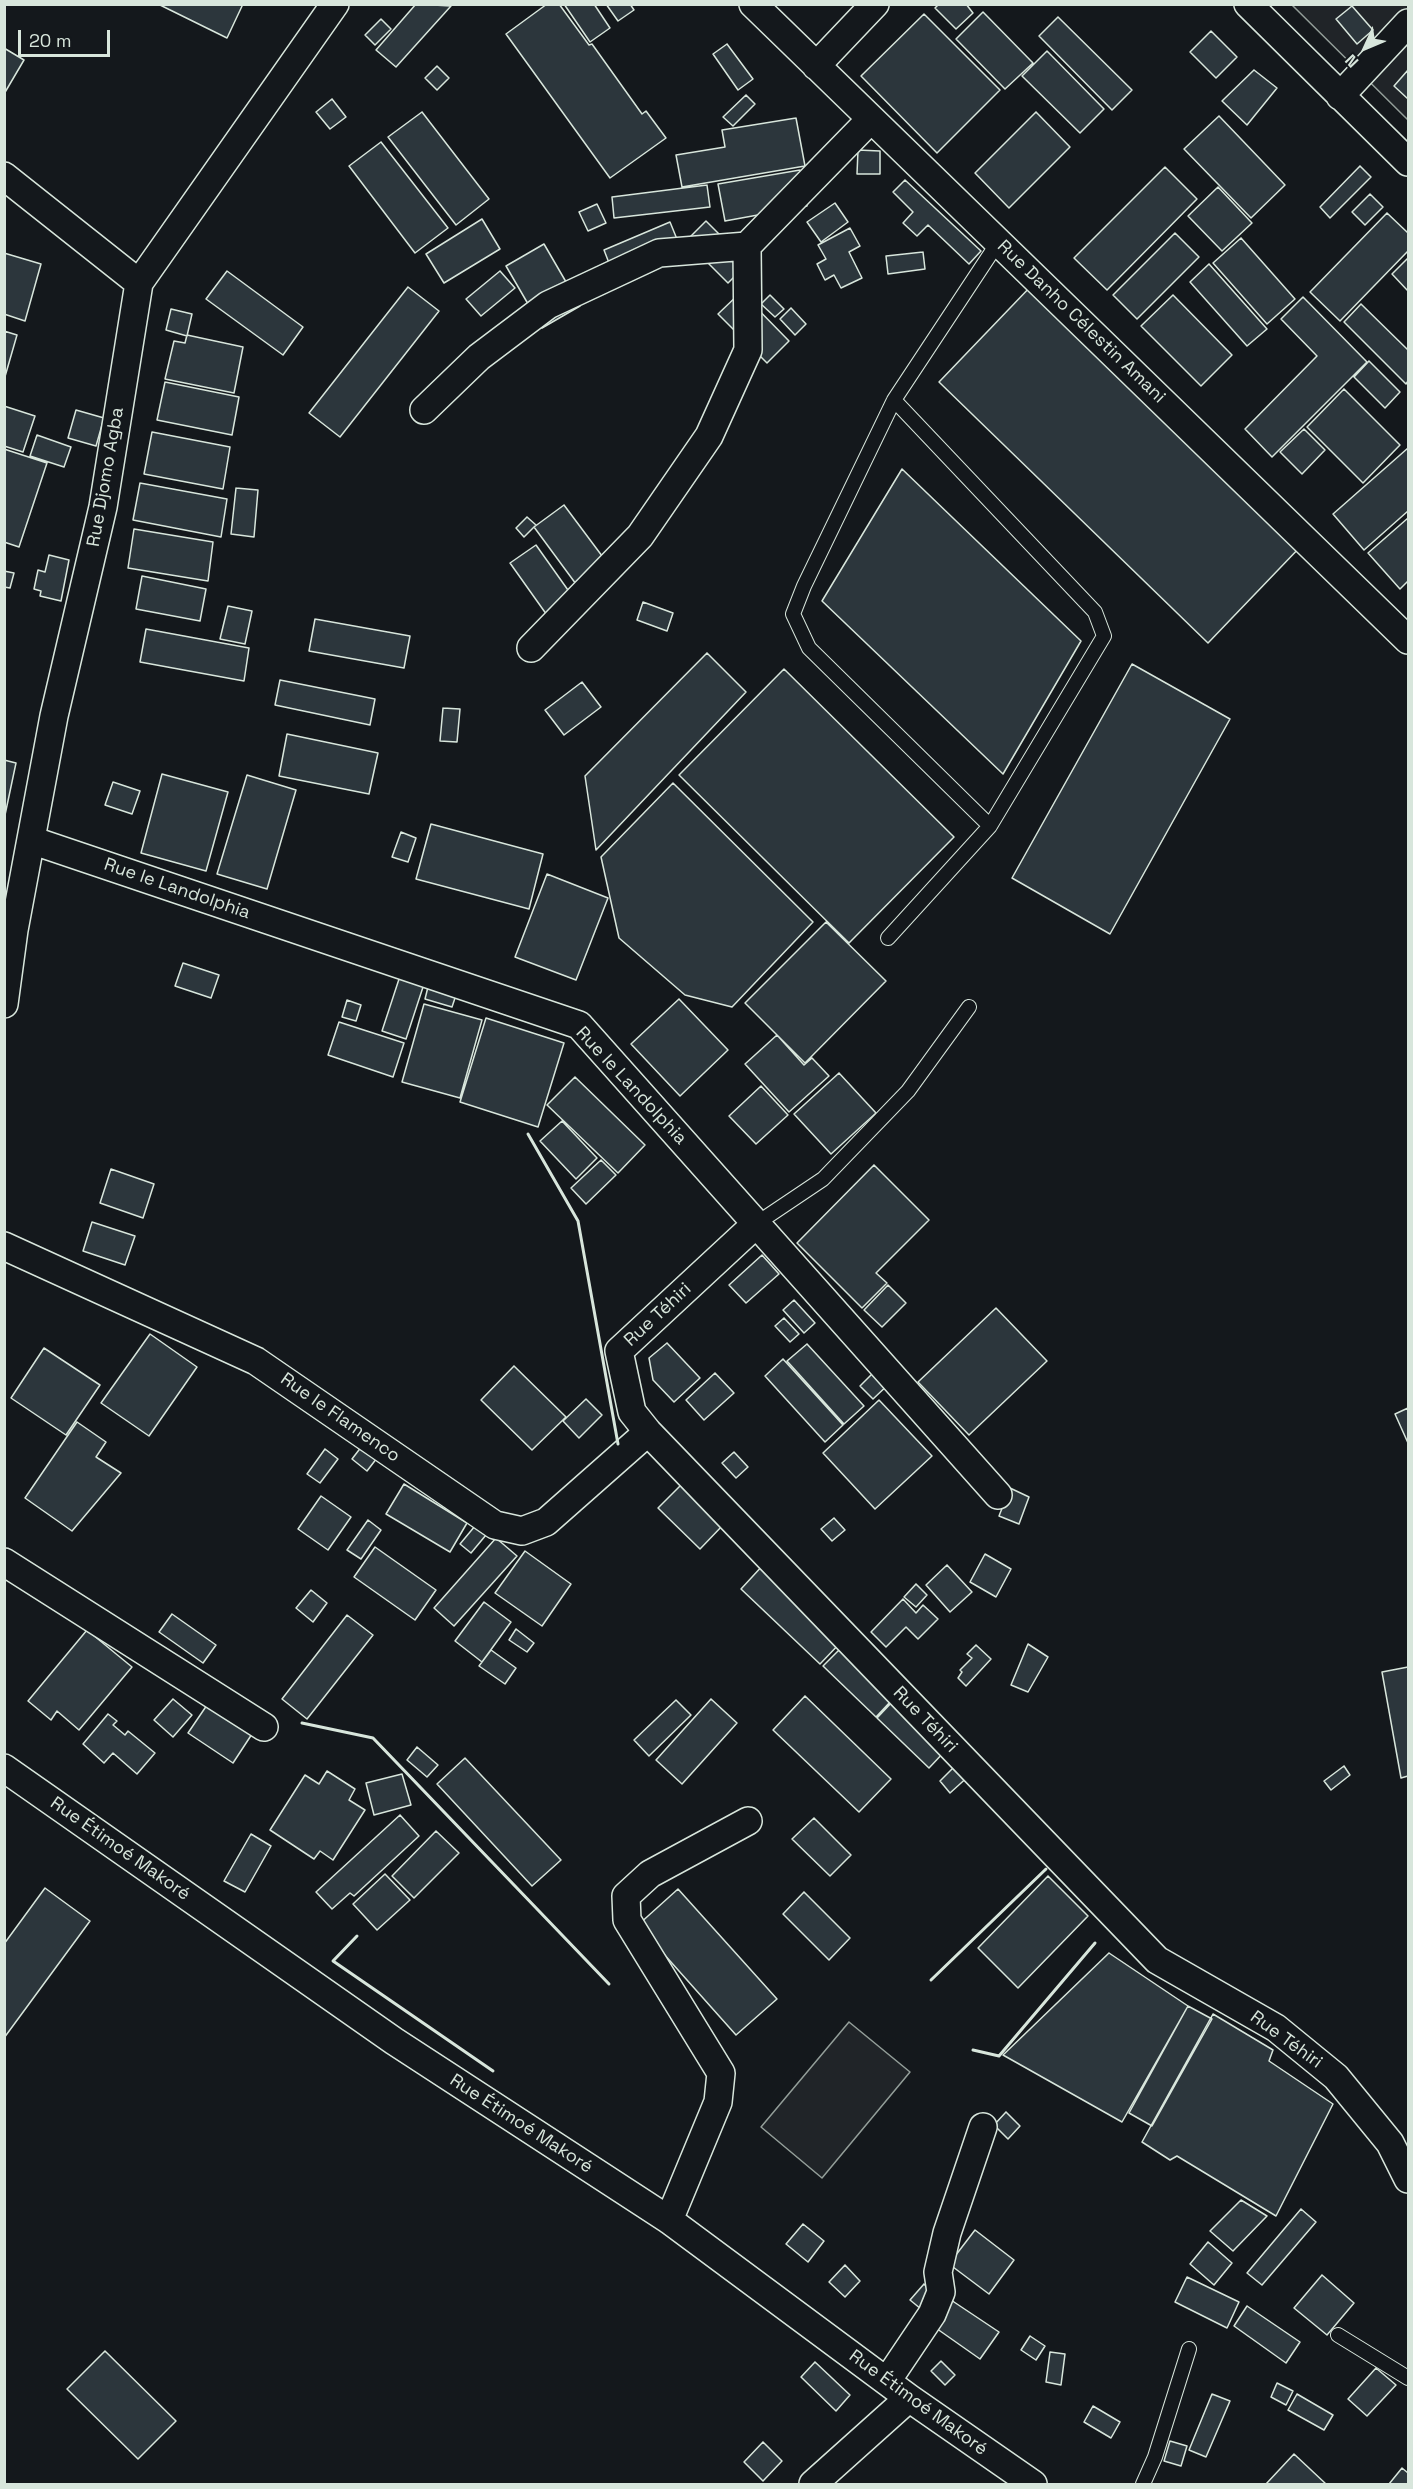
<!DOCTYPE html>
<meta charset="utf-8">
<style>
body{margin:0}
#map{position:relative;width:1413px;height:2489px;overflow:hidden;background:#14181c;font-family:"Space Grotesk",sans-serif}
canvas{display:block}
.frame{position:absolute;inset:0;border:6px solid #d8e6dc;pointer-events:none}
.north{position:absolute;left:1335px;top:18px;width:60px;height:60px;-webkit-text-stroke:4px #14181c;paint-order:stroke;rotate:226deg;font-size:16px;font-weight:700;line-height:24px;text-align:center;color:#d8e6dc}
.north::after{content:'';display:block;margin:auto;width:21px;height:27px;background:#d8e6dc;clip-path:polygon(50% 0,100% 100%,50% 72%,0 100%)}
.scale{position:absolute;left:18px;top:30px;width:92px;height:27px;box-sizing:border-box;border:3px solid #d8e6dc;border-top:0;padding-left:8px;font-size:18px;line-height:21px;white-space:nowrap;color:#d8e6dc;-webkit-text-stroke:4px #14181c;paint-order:stroke}
</style>
<div id="map">
<canvas width="1413" height="2489"></canvas>
<div class="frame"></div>
<div class="north">N</div>
<div class="scale">20 m</div>
</div>
<script>
const ctx = document.querySelector('canvas').getContext('2d');
ctx.lineJoin = 'round';
function fillPath(path, color) { ctx.fillStyle = color; ctx.fill(path, 'evenodd'); }
const shape = rows => new Path2D(rows.map(r => 'M' + r).join(''));
function trace(path, color, width, dash) { ctx.strokeStyle = color; ctx.lineWidth = width; ctx.lineCap = dash ? 'butt' : 'round'; ctx.setLineDash(dash || []); ctx.stroke(path); }
function drawText(font, color, halo, rows, align = 'center') {
  ctx.font = font + ' "Space Grotesk",sans-serif'; ctx.lineWidth = 4.5; ctx.setLineDash([]); ctx.textBaseline = 'middle'; ctx.strokeStyle = halo; ctx.fillStyle = color; for (const [text, x, y, turn = 0] of rows) {
    ctx.save(); ctx.translate(x, y); ctx.rotate((+turn || 0) * Math.PI / 180); ctx.textAlign = isNaN(turn) ? turn : align; if (halo) ctx.strokeText(text, 0, 0); ctx.fillText(text, 0, 0); ctx.restore();
  }
}
const green = shape([
 [1292,5,1408,5,1408,120,1292,5],
 [849,2022,910,2072,822,2178,761,2127,849,2022]
]);
fillPath(green, '#202428');
trace(green, '#939e99', 1.5);
const building = shape([
 [158,4,243,4,227,38,158,4],
 [416,4,451,6,396,67,376,50,416,4],
 [547,4,559,4,589,45,592,44,642,114,646,111,666,138,610,178,506,34,547,4],
 [564,4,594,4,610,28,590,42,564,4],
 [606,4,630,4,634,10,618,21,606,4],
 [939,4,966,4,973,13,956,29,935,8,939,4],
 [1352,6,1373,30,1357,44,1336,19,1352,6],
 [983,12,1033,63,1005,89,956,39,983,12],
 [924,14,1000,90,937,153,861,76,924,14],
 [1058,17,1132,90,1112,110,1039,36,1058,17],
 [381,19,391,29,375,45,365,35,381,19],
 [1211,31,1237,57,1216,78,1190,52,1211,31],
 [727,44,753,79,738,90,713,54,727,44],
 [4,48,24,60,4,94,4,48],
 [1047,51,1104,109,1080,133,1022,76,1047,51],
 [437,66,449,78,437,90,425,78,437,66],
 [1254,70,1277,88,1247,125,1222,101,1254,70],
 [1408,70,1408,99,1394,86,1408,70],
 [746,95,755,104,733,126,723,117,746,95],
 [332,99,346,117,330,129,316,112,332,99],
 [422,112,489,199,456,225,388,137,422,112],
 [1036,112,1070,147,1009,208,975,173,1036,112],
 [1219,116,1285,185,1251,218,1184,149,1219,116],
 [796,118,805,166,682,187,676,155,725,147,722,130,796,118],
 [381,142,448,228,415,253,349,166,381,142],
 [858,150,880,151,880,174,857,174,858,150],
 [1360,166,1371,177,1330,218,1320,207,1360,166],
 [1165,167,1197,199,1107,290,1074,258,1165,167],
 [800,170,807,206,725,221,718,184,800,170],
 [905,180,981,251,969,264,928,225,917,236,903,223,913,212,893,192,905,180],
 [707,185,710,207,614,218,612,197,707,185],
 [1218,187,1252,223,1222,251,1188,216,1218,187],
 [1370,194,1383,207,1365,225,1352,212,1370,194],
 [835,203,848,222,821,242,807,222,835,203],
 [597,204,606,223,588,231,579,212,597,204],
 [1387,213,1408,233,1408,251,1340,321,1310,292,1387,213],
 [482,219,500,249,444,283,426,254,482,219],
 [706,221,748,263,728,283,686,241,706,221],
 [670,222,681,249,614,276,604,250,670,222],
 [850,228,860,246,849,252,862,278,841,288,834,275,825,280,817,264,826,259,818,245,850,228],
 [1175,233,1199,257,1137,319,1113,295,1175,233],
 [1241,238,1295,299,1267,324,1213,263,1241,238],
 [544,244,580,306,542,328,506,266,544,244],
 [923,252,925,269,888,274,886,256,923,252],
 [4,253,41,264,25,321,4,314,4,253],
 [1408,258,1408,291,1392,274,1408,258],
 [1209,264,1267,329,1247,346,1190,282,1209,264],
 [227,271,303,327,283,355,206,299,227,271],
 [500,271,515,288,481,316,466,299,500,271],
 [1034,283,1303,544,1208,643,939,382,1034,283],
 [408,287,439,311,340,437,309,413,408,287],
 [741,292,789,341,767,363,718,314,741,292],
 [770,295,784,309,775,317,761,304,770,295],
 [1173,295,1232,355,1201,386,1141,326,1173,295],
 [1303,297,1367,362,1272,457,1245,429,1317,356,1281,319,1303,297],
 [1361,304,1408,350,1408,381,1406,384,1344,322,1361,304],
 [791,308,806,324,795,335,780,319,791,308],
 [171,309,192,314,187,336,166,330,171,309],
 [4,331,17,335,4,380,4,331],
 [187,335,243,347,234,393,165,379,174,341,185,343,187,335],
 [1369,361,1400,392,1385,408,1354,377,1369,361],
 [165,382,239,397,232,435,157,420,165,382],
 [1344,389,1400,445,1363,483,1307,427,1344,389],
 [4,406,35,416,23,452,4,446,4,406],
 [76,410,104,418,96,446,68,438,76,410],
 [1304,429,1325,450,1302,474,1280,452,1304,429],
 [152,432,230,447,223,489,144,474,152,432],
 [37,435,71,447,64,467,30,456,37,435],
 [1408,448,1408,511,1364,550,1333,514,1408,448],
 [4,449,47,463,19,547,4,542,4,449],
 [902,469,1081,641,1003,774,822,601,902,469],
 [140,483,227,499,221,537,133,520,140,483],
 [236,488,258,490,254,537,231,534,236,488],
 [564,505,617,576,587,599,534,527,564,505],
 [527,517,536,525,524,537,516,528,527,517],
 [1408,518,1408,581,1400,589,1368,553,1408,518],
 [134,529,213,542,208,581,128,568,134,529],
 [536,545,580,607,554,625,510,563,536,545],
 [49,555,69,560,61,601,40,596,41,591,34,589,38,570,45,572,49,555],
 [4,571,14,573,10,588,4,587,4,571],
 [142,576,206,589,200,621,136,609,142,576],
 [643,602,673,613,667,631,637,620,643,602],
 [228,606,252,611,245,644,220,639,228,606],
 [315,619,410,636,404,668,309,651,315,619],
 [146,629,249,648,244,681,140,662,146,629],
 [707,653,746,692,596,850,585,776,707,653],
 [1132,664,1230,719,1110,934,1012,878,1132,664],
 [784,669,954,837,849,943,679,775,784,669],
 [280,680,375,699,370,725,275,705,280,680],
 [582,682,601,707,564,735,545,710,582,682],
 [443,708,460,709,457,742,440,741,443,708],
 [287,734,378,753,369,794,279,776,287,734],
 [4,760,16,763,5,815,4,815,4,760],
 [162,774,228,792,206,871,141,853,162,774],
 [247,775,296,790,267,889,217,874,247,775],
 [113,782,140,791,132,814,105,805,113,782],
 [673,783,813,922,732,1007,685,995,619,938,601,857,673,783],
 [431,824,543,854,529,909,416,879,431,824],
 [401,832,416,838,408,862,392,857,401,832],
 [547,874,608,898,576,980,515,957,547,874],
 [826,922,886,981,805,1063,745,1003,826,922],
 [183,963,219,975,211,998,175,986,183,963],
 [400,976,424,984,406,1039,382,1031,400,976],
 [428,987,456,995,452,1007,425,999,428,987],
 [679,999,728,1050,680,1096,631,1044,679,999],
 [347,1000,361,1005,356,1021,342,1017,347,1000],
 [424,1004,482,1020,460,1098,402,1082,424,1004],
 [486,1018,564,1043,538,1127,460,1102,486,1018],
 [339,1022,404,1043,393,1077,328,1055,339,1022],
 [777,1035,804,1065,812,1058,829,1076,789,1112,745,1064,777,1035],
 [839,1073,876,1113,831,1154,794,1114,839,1073],
 [575,1077,645,1145,618,1173,547,1105,575,1077],
 [761,1086,788,1115,756,1144,729,1116,761,1086],
 [562,1121,597,1158,576,1179,540,1141,562,1121],
 [601,1160,616,1175,586,1204,571,1188,601,1160],
 [874,1165,929,1220,876,1273,887,1283,862,1308,797,1243,874,1165],
 [111,1169,154,1184,143,1218,100,1203,111,1169],
 [92,1222,135,1236,125,1265,83,1251,92,1222],
 [762,1255,779,1274,746,1303,729,1285,762,1255],
 [888,1285,906,1303,882,1327,864,1310,888,1285],
 [794,1300,815,1323,804,1333,783,1310,794,1300],
 [996,1308,1047,1361,969,1435,918,1382,996,1308],
 [784,1318,799,1334,790,1342,775,1326,784,1318],
 [150,1334,197,1367,149,1436,101,1403,150,1334],
 [667,1343,700,1378,674,1402,653,1380,649,1358,667,1343],
 [807,1344,864,1406,844,1424,787,1361,807,1344],
 [44,1348,100,1385,66,1435,11,1398,44,1348],
 [783,1359,843,1425,825,1442,765,1376,783,1359],
 [514,1366,566,1417,532,1450,481,1400,514,1366],
 [878,1368,891,1382,873,1399,860,1386,878,1368],
 [715,1373,734,1393,704,1420,686,1400,715,1373],
 [586,1399,602,1415,579,1438,563,1421,586,1399],
 [879,1400,932,1456,875,1509,823,1453,879,1400],
 [1408,1408,1408,1443,1395,1414,1408,1408],
 [77,1422,106,1442,96,1457,121,1473,72,1531,25,1498,77,1422],
 [362,1446,377,1458,367,1471,352,1459,362,1446],
 [325,1449,338,1459,320,1483,307,1474,325,1449],
 [734,1452,748,1467,736,1478,722,1463,734,1452],
 [683,1483,724,1524,700,1549,658,1508,683,1483],
 [404,1484,467,1523,450,1552,386,1514,404,1484],
 [1010,1488,1029,1497,1019,1524,999,1516,1010,1488],
 [321,1496,351,1517,328,1550,298,1529,321,1496],
 [834,1518,845,1530,832,1541,821,1529,834,1518],
 [368,1520,381,1530,361,1559,347,1550,368,1520],
 [480,1520,491,1529,471,1553,460,1544,480,1520],
 [496,1538,517,1556,454,1626,434,1608,496,1538],
 [375,1547,436,1590,415,1620,354,1577,375,1547],
 [525,1551,571,1584,542,1626,495,1593,525,1551],
 [985,1554,1011,1569,996,1597,970,1582,985,1554],
 [764,1564,843,1640,820,1664,741,1589,764,1564],
 [947,1565,972,1592,950,1612,926,1585,947,1565],
 [916,1584,927,1595,916,1607,904,1597,916,1584],
 [311,1590,327,1603,313,1622,296,1608,311,1590],
 [903,1599,916,1613,923,1605,938,1619,918,1639,906,1627,886,1647,871,1632,903,1599],
 [484,1602,511,1622,482,1662,455,1641,484,1602],
 [172,1614,216,1645,203,1663,159,1632,172,1614],
 [347,1615,373,1635,307,1719,282,1699,347,1615],
 [516,1629,534,1643,527,1652,509,1640,516,1629],
 [87,1630,132,1667,79,1730,57,1711,51,1720,28,1701,87,1630],
 [1028,1644,1048,1657,1028,1692,1011,1685,1028,1644],
 [976,1645,991,1659,966,1686,958,1678,962,1672,960,1670,972,1658,967,1654,976,1645],
 [491,1650,516,1668,505,1684,479,1666,491,1650],
 [839,1650,891,1701,876,1717,823,1666,839,1650],
 [1408,1667,1408,1776,1401,1778,1382,1672,1408,1667],
 [805,1696,891,1779,859,1812,773,1730,805,1696],
 [173,1699,192,1715,173,1737,154,1720,173,1699],
 [711,1699,737,1723,682,1784,656,1760,711,1699],
 [676,1700,691,1715,649,1756,634,1740,676,1700],
 [894,1700,946,1750,929,1768,877,1718,894,1700],
 [207,1705,252,1734,233,1763,188,1733,207,1705],
 [108,1714,117,1721,113,1725,125,1735,128,1731,155,1753,137,1774,113,1753,104,1763,83,1744,108,1714],
 [417,1747,438,1765,427,1777,407,1760,417,1747],
 [465,1758,561,1860,532,1886,437,1784,465,1758],
 [960,1761,971,1774,950,1793,940,1781,960,1761],
 [1344,1766,1350,1775,1331,1790,1324,1781,1344,1766],
 [327,1771,355,1789,349,1800,365,1810,333,1860,320,1851,314,1859,270,1830,305,1775,319,1784,327,1771],
 [402,1774,411,1805,374,1815,366,1783,402,1774],
 [400,1815,419,1836,354,1896,350,1893,332,1909,316,1892,400,1815],
 [814,1818,851,1855,830,1876,792,1839,814,1818],
 [436,1831,459,1853,414,1898,392,1876,436,1831],
 [251,1834,271,1846,245,1892,224,1881,251,1834],
 [385,1874,410,1900,377,1930,353,1904,385,1874],
 [1048,1876,1088,1916,1018,1988,978,1948,1048,1876],
 [45,1888,90,1921,4,2038,4,1944,45,1888],
 [678,1889,777,1999,736,2035,638,1925,678,1889],
 [804,1892,850,1938,829,1960,783,1914,804,1892],
 [1109,1953,1188,2006,1122,2122,1003,2055,1109,1953],
 [1188,2006,1212,2019,1152,2126,1129,2113,1188,2006],
 [1213,2014,1273,2050,1269,2061,1333,2104,1276,2216,1177,2156,1170,2160,1142,2142,1213,2014],
 [1006,2112,1020,2126,1008,2139,994,2125,1006,2112],
 [1241,2200,1267,2216,1233,2251,1210,2231,1241,2200],
 [1301,2209,1316,2222,1262,2285,1247,2273,1301,2209],
 [803,2224,824,2241,808,2262,786,2244,803,2224],
 [975,2230,1014,2260,989,2294,949,2264,975,2230],
 [1208,2242,1232,2263,1214,2285,1190,2264,1208,2242],
 [845,2265,860,2281,845,2297,829,2282,845,2265],
 [1322,2275,1354,2303,1327,2335,1294,2308,1322,2275],
 [1187,2277,1239,2302,1227,2328,1175,2302,1187,2277],
 [924,2284,934,2294,921,2309,910,2300,924,2284],
 [951,2300,999,2332,980,2359,933,2326,951,2300],
 [1247,2306,1300,2342,1286,2363,1234,2326,1247,2306],
 [1030,2336,1045,2346,1036,2360,1021,2350,1030,2336],
 [105,2351,176,2421,138,2459,67,2389,105,2351],
 [1050,2352,1065,2354,1061,2385,1046,2382,1050,2352],
 [941,2361,955,2375,945,2385,931,2371,941,2361],
 [815,2362,850,2395,836,2411,801,2377,815,2362],
 [1376,2368,1396,2385,1367,2416,1348,2399,1376,2368],
 [1277,2383,1293,2391,1286,2405,1271,2397,1277,2383],
 [1212,2394,1230,2401,1206,2457,1189,2450,1212,2394],
 [1297,2394,1333,2415,1324,2430,1288,2410,1297,2394],
 [1093,2406,1120,2422,1111,2438,1084,2422,1093,2406],
 [1170,2441,1187,2446,1181,2466,1164,2461,1170,2441],
 [763,2442,782,2461,763,2481,744,2462,763,2442],
 [1294,2454,1326,2484,1266,2484,1294,2454],
 [1402,2468,1408,2473,1408,2484,1389,2484,1402,2468]
]);
fillPath(building, '#2c363c');
trace(building, '#d8e6dc', 1.5);
const service = shape([
 [894,400,1095,612,1104,636,990,826],
 [888,938,990,826,809,648,793,614,804,586,894,400,999,241],
 [756,1224,823,1179,908,1091,969,1007],
 [1338,2335,1408,2378],
 [1143,2484,1155,2457,1189,2349]
]);
const minor = shape([
 [753,4,1408,640],
 [1248,4,1408,162],
 [816,66,875,4],
 [1340,96,1408,23],
 [4,176,139,283],
 [424,410,479,357,548,305,659,253,747,246,871,119],
 [531,648,640,536,709,436,748,350,747,246],
 [31,840,579,1025,998,1495],
 [4,1004,14,930,54,716,103,507,139,283,335,4],
 [756,1224,619,1351,632,1412,648,1432,1157,1960,1276,2028,1336,2077,1390,2143,1408,2179],
 [4,1246,256,1361,495,1525,522,1531,546,1522,648,1432],
 [4,1562,264,1727],
 [4,1768,394,2041,669,2220,909,2398,1033,2484],
 [669,2220,718,2102,721,2073,627,1920,626,1896,650,1874,748,1821],
 [887,2381,932,2314,941,2292,938,2272,947,2233,983,2127],
 [813,2484,909,2398]
]);
trace(service, '#d8e6dc', 16);
trace(minor, '#d8e6dc', 30);
trace(service, '#14181c', 14);
trace(minor, '#14181c', 27);
trace(shape([
 [528,1134,578,1221,618,1444],
 [302,1723,373,1738,609,1984],
 [357,1936,333,1961,493,2071],
 [931,1980,1046,1869],
 [973,2050,999,2056,1095,1943]
]), '#d8e6dc', 3);
drawText('18px', '#d8e6dc', '#14181c', [
 ["Rue Danho Célestin Amani",1081,322,44],
 ["Rue Djomo Agba",106,477,-80],
 ["Rue le Landolphia",177,889,19],
 ["Rue le Landolphia",631,1086,47],
 ["Rue Téhiri",658,1315,-43],
 ["Rue le Flamenco",340,1418,35],
 ["Rue Téhiri",925,1720,46],
 ["Rue Étimoé Makoré",120,1849,35],
 ["Rue Téhiri",1286,2040,36],
 ["Rue Étimoé Makoré",521,2124,33],
 ["Rue Étimoé Makoré",918,2403,36]
]);
</script>
